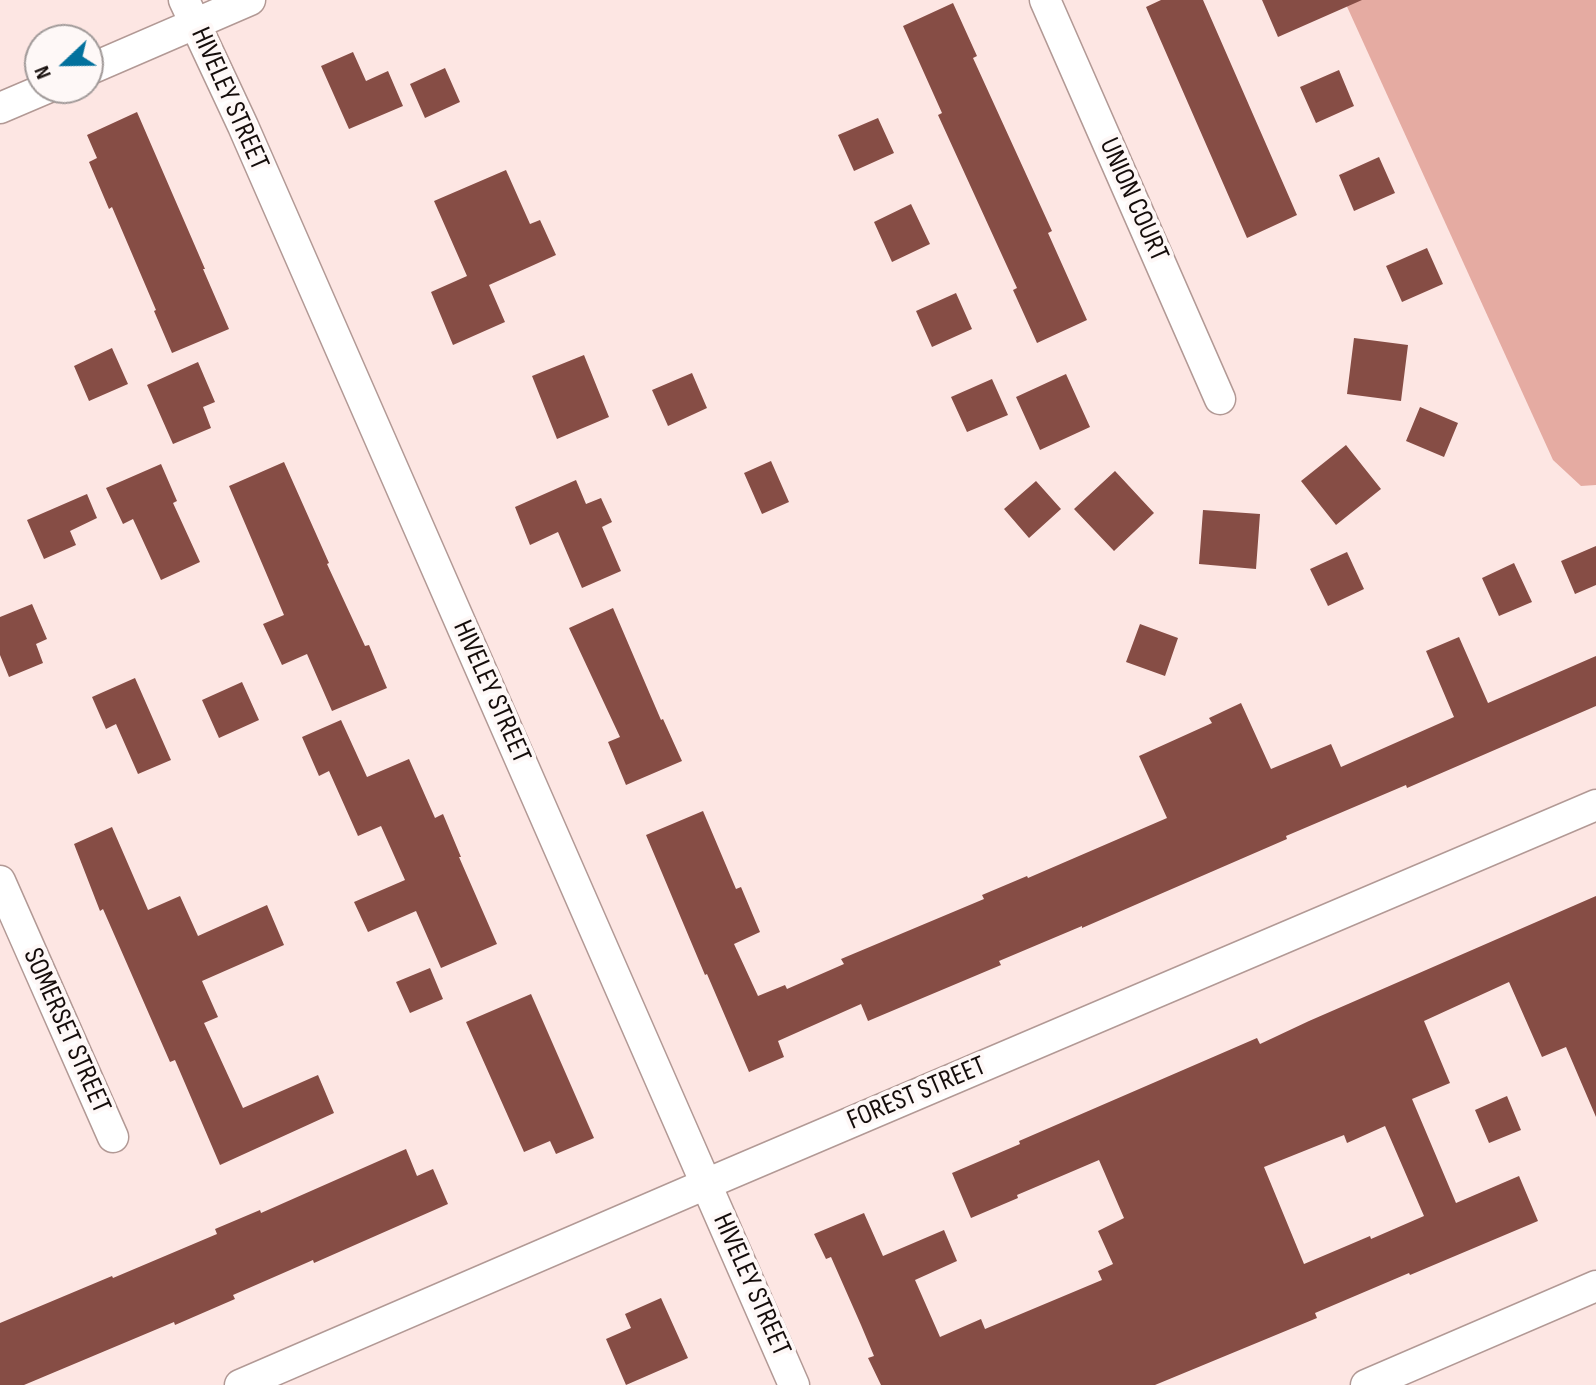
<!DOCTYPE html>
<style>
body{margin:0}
#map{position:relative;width:1596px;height:1385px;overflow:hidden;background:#fde6e3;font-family:"Sofia Sans Condensed",sans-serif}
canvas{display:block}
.north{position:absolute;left:24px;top:24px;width:80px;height:80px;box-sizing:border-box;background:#fef8f7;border:2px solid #a19a99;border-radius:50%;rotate:248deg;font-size:22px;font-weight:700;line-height:32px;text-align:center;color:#150d0b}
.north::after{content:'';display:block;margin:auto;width:28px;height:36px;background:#03719d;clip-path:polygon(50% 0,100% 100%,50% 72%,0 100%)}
</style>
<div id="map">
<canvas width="1596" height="1385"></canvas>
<div class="north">N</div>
</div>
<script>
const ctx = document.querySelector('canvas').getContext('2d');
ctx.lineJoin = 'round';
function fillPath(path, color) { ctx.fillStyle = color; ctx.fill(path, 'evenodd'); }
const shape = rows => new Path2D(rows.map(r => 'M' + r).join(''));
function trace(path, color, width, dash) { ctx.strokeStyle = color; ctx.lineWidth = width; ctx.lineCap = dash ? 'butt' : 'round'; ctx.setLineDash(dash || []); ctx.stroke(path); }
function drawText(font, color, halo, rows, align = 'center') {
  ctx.font = font + ' "Sofia Sans Condensed",sans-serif'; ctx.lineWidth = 8; ctx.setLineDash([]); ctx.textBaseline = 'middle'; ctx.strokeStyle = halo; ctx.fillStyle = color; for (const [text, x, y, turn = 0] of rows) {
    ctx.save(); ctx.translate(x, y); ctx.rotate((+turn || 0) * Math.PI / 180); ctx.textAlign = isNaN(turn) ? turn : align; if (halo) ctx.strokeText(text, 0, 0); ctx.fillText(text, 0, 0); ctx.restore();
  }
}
fillPath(shape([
 [1344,0,1596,0,1596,485,1581,486,1553,460]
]), '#e5aba2');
fillPath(shape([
 [1161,0,1203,0,1297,215,1247,238,1146,7],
 [1262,0,1362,0,1278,37],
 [953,3,977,56,973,58,1052,231,1048,233,1087,320,1037,343,1013,290,1017,288,938,115,942,113,903,26],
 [353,52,366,81,388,71,403,106,349,129,321,66],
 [445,68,460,102,425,118,410,84],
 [1339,70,1354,106,1316,123,1300,87],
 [137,112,205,269,203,269,229,329,172,353,154,311,156,310,112,207,109,209,89,162,97,158,87,135],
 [878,118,894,153,854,171,838,135],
 [1379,157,1395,193,1354,211,1339,175],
 [506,170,530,224,540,220,556,255,489,285,505,322,453,345,431,292,467,276,434,201],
 [911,204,930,244,892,262,874,222],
 [1427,248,1443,284,1402,302,1386,266],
 [956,293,972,329,932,347,916,311],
 [1354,338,1408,345,1401,401,1347,394],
 [112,348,128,384,89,401,74,366],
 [584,355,609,417,557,439,532,376],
 [198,362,215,402,203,407,211,428,173,444,147,385],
 [692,373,707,408,668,426,652,390],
 [1066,374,1090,427,1040,450,1016,397],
 [992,379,1008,415,967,432,951,397],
 [1420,407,1458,423,1444,457,1406,441],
 [1346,445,1381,489,1336,525,1301,481],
 [771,461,789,502,762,514,744,473],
 [284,462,329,563,327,564,365,646,369,645,387,688,332,711,307,654,282,665,263,624,284,615,229,486],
 [161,464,177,501,173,503,200,562,161,580,133,519,123,524,106,488],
 [1115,471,1154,513,1114,551,1074,509],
 [576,480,586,504,601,498,612,522,602,527,621,571,582,588,558,532,530,545,515,507],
 [1036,481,1061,509,1029,538,1004,509],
 [87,494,97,518,70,531,76,545,44,559,27,520],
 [1203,510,1260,514,1256,569,1199,564],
 [1596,546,1596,585,1575,594,1561,561],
 [1347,552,1364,589,1328,606,1310,569],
 [1514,563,1532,602,1499,616,1482,578],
 [32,604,47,639,36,644,43,663,9,677,0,655,0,617],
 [613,608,661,720,663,719,682,761,626,785,608,742,620,737,569,628],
 [1140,624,1178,638,1165,676,1126,662],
 [1459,637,1488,703,1596,656,1596,706,1407,788,1406,785,1286,836,1287,839,1082,928,1082,926,999,961,1001,965,868,1021,861,1004,778,1041,784,1057,749,1072,707,974,705,975,646,835,703,811,736,889,741,887,760,932,734,944,758,996,785,985,787,989,844,964,841,959,984,899,982,895,1027,876,1028,878,1167,818,1139,756,1212,723,1209,718,1241,703,1271,769,1331,744,1341,767,1454,717,1426,651],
 [135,678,171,760,138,774,116,724,106,729,92,697],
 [242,682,259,720,219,738,202,700],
 [341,720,367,777,409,759,435,818,443,814,461,857,459,857,497,944,441,968,416,911,368,932,354,902,405,880,381,826,358,836,329,771,319,776,302,737],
 [112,827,148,910,180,896,198,936,267,905,284,945,202,981,218,1017,204,1023,243,1108,318,1075,334,1113,220,1165,175,1060,170,1062,103,909,100,911,74,844],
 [1596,896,1596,1117,1566,1047,1542,1057,1509,982,1424,1021,1450,1083,1412,1099,1456,1203,1519,1176,1538,1221,1410,1275,1409,1273,1315,1313,1317,1318,1155,1385,881,1385,868,1358,874,1356,861,1325,831,1257,826,1259,814,1234,864,1213,883,1256,944,1230,957,1261,915,1280,940,1337,981,1319,985,1329,1102,1280,1098,1271,1113,1264,1098,1231,1124,1218,1099,1160,1017,1195,1018,1198,971,1218,952,1173,1020,1144,1019,1141,1257,1038,1260,1044,1309,1021],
 [1385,1126,1424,1216,1371,1239,1370,1236,1304,1264,1264,1167,1344,1135,1347,1143],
 [430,968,443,999,410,1013,396,982],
 [531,994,594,1138,556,1154,550,1141,524,1152,466,1022],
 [1507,1096,1521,1130,1489,1143,1475,1110],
 [406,1149,417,1176,433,1169,448,1204,314,1263,313,1260,233,1295,235,1299,175,1325,174,1322,24,1385,0,1385,0,1323,112,1276,113,1278,217,1234,215,1229,260,1210,261,1213],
 [661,1298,688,1358,626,1385,606,1339,631,1328,625,1314]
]), '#864d45');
const minor = shape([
 [184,0,243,126,794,1385],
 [1045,0,1220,399],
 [88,70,250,0],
 [0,108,47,88],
 [0,881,113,1137],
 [240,1385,706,1184,1596,805],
 [1366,1385,1596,1286]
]);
trace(minor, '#b29995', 33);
trace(minor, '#fff', 30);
drawText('28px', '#150d0b', '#fef8f7', [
 ["HIVELEY STREET",229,99,66],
 ["UNION COURT",1133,200,66],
 ["HIVELEY STREET",491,692,66],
 ["SOMERSET STREET",66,1031,66],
 ["FOREST STREET",917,1094,-23],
 ["HIVELEY STREET",751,1285,66]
]);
</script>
